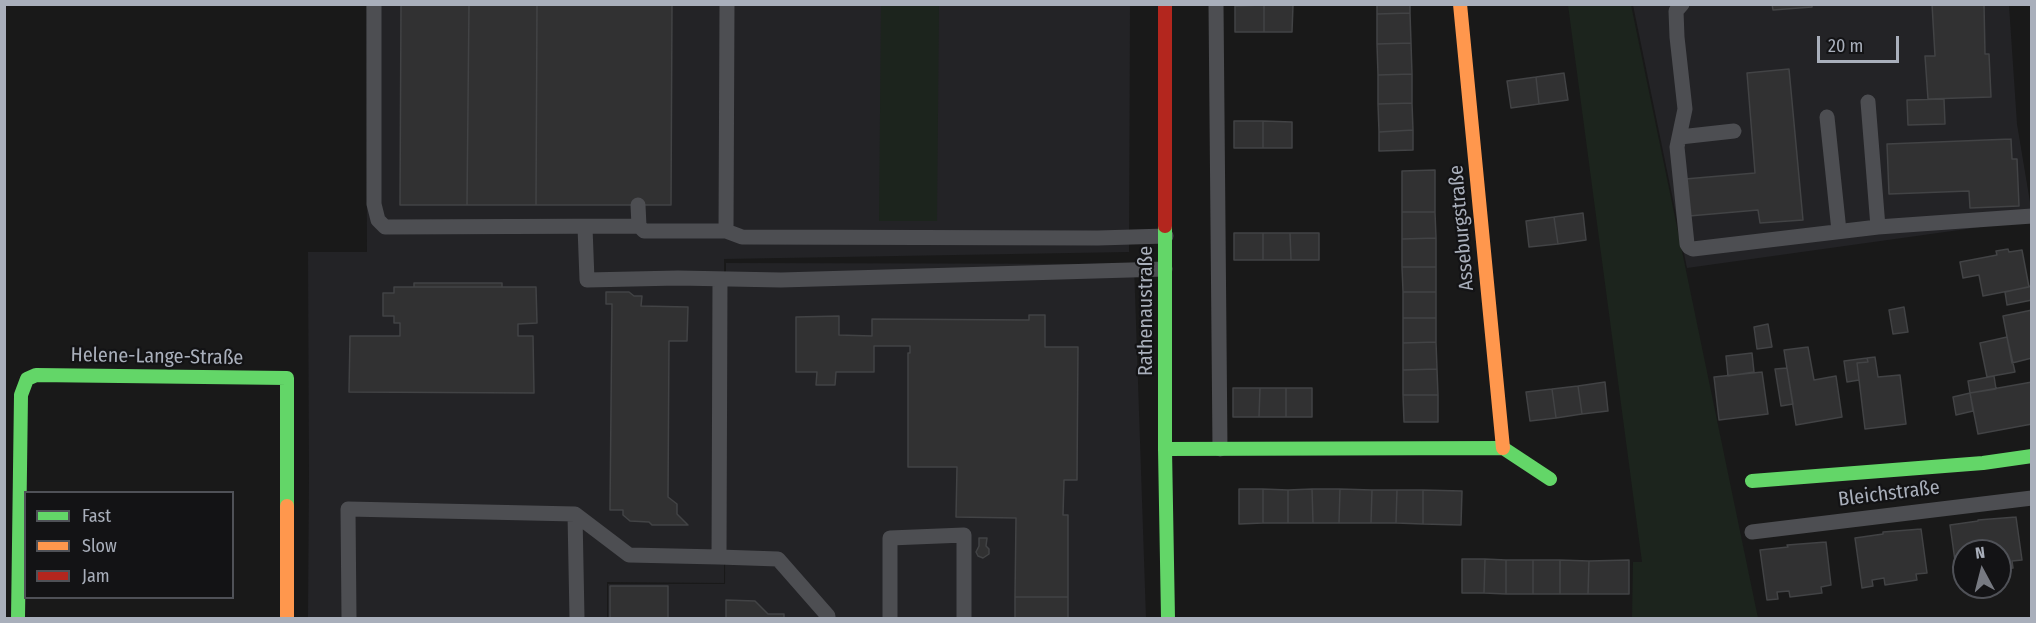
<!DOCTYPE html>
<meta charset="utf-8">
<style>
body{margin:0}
#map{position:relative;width:2036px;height:623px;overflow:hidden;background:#191919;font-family:"Fira Sans Condensed",sans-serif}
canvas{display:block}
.frame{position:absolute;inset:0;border:6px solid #a9afbb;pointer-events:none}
.legend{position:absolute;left:24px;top:491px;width:210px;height:108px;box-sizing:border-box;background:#131315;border:2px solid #4f5157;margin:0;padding:8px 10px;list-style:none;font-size:18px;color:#a9afbb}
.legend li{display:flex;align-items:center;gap:12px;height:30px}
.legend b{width:30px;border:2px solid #4f5157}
.north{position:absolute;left:1952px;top:539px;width:60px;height:60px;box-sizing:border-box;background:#131315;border:2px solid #4f5157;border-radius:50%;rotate:353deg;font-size:16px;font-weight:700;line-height:24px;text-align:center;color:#a9afbb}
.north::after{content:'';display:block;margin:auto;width:21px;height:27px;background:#777a82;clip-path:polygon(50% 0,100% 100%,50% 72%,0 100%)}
.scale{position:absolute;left:1817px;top:36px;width:82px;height:27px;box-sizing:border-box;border:3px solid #a9afbb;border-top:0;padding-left:8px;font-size:18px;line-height:21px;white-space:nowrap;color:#a9afbb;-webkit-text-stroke:4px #131315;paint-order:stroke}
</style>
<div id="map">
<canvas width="2036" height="623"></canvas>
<div class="frame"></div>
<ul class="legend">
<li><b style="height:8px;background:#63d668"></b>Fast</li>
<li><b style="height:8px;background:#ff974d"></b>Slow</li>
<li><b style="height:8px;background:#b3261e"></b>Jam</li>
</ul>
<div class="north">N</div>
<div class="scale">20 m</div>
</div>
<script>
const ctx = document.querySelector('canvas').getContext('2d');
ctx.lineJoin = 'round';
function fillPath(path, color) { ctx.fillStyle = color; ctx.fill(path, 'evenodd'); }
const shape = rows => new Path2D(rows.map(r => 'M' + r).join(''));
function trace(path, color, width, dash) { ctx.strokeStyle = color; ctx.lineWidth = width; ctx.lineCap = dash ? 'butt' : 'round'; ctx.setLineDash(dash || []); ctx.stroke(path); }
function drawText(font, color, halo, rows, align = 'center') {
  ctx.font = font + ' "Fira Sans Condensed",sans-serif'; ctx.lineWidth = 4.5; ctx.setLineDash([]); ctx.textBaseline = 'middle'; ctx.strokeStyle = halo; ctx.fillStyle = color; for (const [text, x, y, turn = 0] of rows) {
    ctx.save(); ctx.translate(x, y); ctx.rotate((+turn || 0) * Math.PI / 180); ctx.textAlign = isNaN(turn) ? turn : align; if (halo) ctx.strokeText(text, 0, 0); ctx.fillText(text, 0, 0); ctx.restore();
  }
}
fillPath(shape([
 [366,5,1130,5,1129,252,724,259,724,583,607,582,607,618,308,618,309,476,308,252,367,252],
 [1633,5,2009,5,2017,124,2031,208,2031,220,1687,268],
 [726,263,1134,264,1146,618,608,618,608,584,725,584]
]), '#232326');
fillPath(shape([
 [881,5,939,5,937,221,879,221],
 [1568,5,1631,5,1758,618,1632,618,1633,562,1642,562]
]), '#1c241d');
const building = shape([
 [401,4,469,4,467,205,400,205,401,4],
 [469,4,537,4,536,205,467,205,469,4],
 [537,4,672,4,671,205,536,205,537,4],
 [1377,4,1410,4,1410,13,1377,14,1377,4],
 [1772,4,1812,4,1812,7,1773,10,1772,4],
 [1932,4,1984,4,1985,54,1989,54,1991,97,1928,99,1925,56,1935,56,1932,4],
 [1264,5,1293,5,1292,32,1264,32,1264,5],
 [1264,5,1264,32,1235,32,1235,6,1264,5],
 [1410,13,1411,43,1377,44,1377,14,1410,13],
 [1411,43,1412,74,1378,75,1377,44,1411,43],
 [1789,69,1803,220,1760,223,1758,210,1689,216,1685,179,1755,173,1747,73,1789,69],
 [1564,73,1568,100,1539,104,1536,77,1564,73],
 [1412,74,1412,103,1378,104,1378,75,1412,74],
 [1536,77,1539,104,1511,108,1507,81,1536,77],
 [1944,99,1945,124,1908,125,1907,100,1944,99],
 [1412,103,1413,130,1379,132,1378,104,1412,103],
 [1234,121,1263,121,1263,148,1234,148,1234,121],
 [1263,121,1292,122,1292,148,1263,148,1263,121],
 [1413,130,1413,150,1379,151,1379,132,1413,130],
 [2011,139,2012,159,2017,159,2019,206,1970,208,1969,191,1889,194,1887,144,2011,139],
 [1435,170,1435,212,1402,212,1402,171,1435,170],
 [1402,212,1435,212,1436,238,1402,239,1402,212],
 [1583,213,1586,240,1558,244,1554,217,1583,213],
 [1554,217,1558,244,1529,247,1526,221,1554,217],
 [1234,233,1263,233,1263,260,1234,260,1234,233],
 [1263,233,1290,233,1291,260,1263,260,1263,233],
 [1290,233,1319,233,1319,260,1291,260,1290,233],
 [1436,238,1436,267,1402,267,1402,239,1436,238],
 [2008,249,2009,252,2022,250,2029,287,1983,296,1979,275,1963,278,1960,262,1997,255,1996,251,2008,249],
 [1402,267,1436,267,1436,292,1403,292,1402,267],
 [414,283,502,283,502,287,414,287,414,283],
 [2032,286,2032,300,2007,305,2005,292,2032,286],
 [394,287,536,287,537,323,518,324,518,336,533,336,534,393,349,392,350,336,400,336,400,323,394,323,394,316,383,316,383,293,394,293,394,287],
 [606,292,629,292,634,296,642,296,641,306,688,307,687,341,669,341,668,497,677,504,677,514,688,525,652,525,649,522,630,521,623,515,623,510,610,510,612,304,606,304,606,292],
 [1403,292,1436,292,1436,318,1403,318,1403,292],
 [1904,307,1908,332,1893,334,1889,310,1904,307],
 [2032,310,2032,358,2012,363,2003,316,2032,310],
 [1029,315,1045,315,1045,347,1078,347,1077,480,1064,480,1063,515,1068,515,1068,597,1015,597,1016,518,956,517,957,467,908,467,908,353,910,353,910,346,874,346,874,372,836,372,835,385,816,385,817,372,796,372,796,317,839,316,839,335,872,336,872,319,1029,320,1029,315],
 [1403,318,1436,318,1436,342,1403,343,1403,318],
 [1768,324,1772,347,1757,349,1754,327,1768,324],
 [2007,337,2015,372,1987,377,1980,343,2007,337],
 [1436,342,1437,369,1403,370,1403,343,1436,342],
 [1808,347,1814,380,1836,376,1842,417,1796,425,1784,350,1808,347],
 [1752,353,1754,372,1728,376,1726,356,1752,353],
 [1875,357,1878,377,1900,375,1906,424,1865,429,1857,363,1868,362,1867,358,1875,357],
 [1867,358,1868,362,1857,363,1859,380,1847,382,1844,361,1867,358],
 [1787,368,1793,404,1781,406,1775,369,1787,368],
 [1437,369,1438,395,1403,395,1403,370,1437,369],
 [1762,372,1768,414,1719,420,1714,377,1762,372],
 [1994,376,1996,389,1970,393,1968,381,1994,376],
 [1605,382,1608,411,1582,414,1578,386,1605,382],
 [2032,382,2032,424,1978,434,1970,393,2032,382],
 [1578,386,1582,414,1556,418,1552,389,1578,386],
 [1233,388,1260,388,1259,417,1233,417,1233,388],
 [1260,388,1286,388,1286,417,1259,417,1260,388],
 [1286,388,1312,388,1312,417,1286,417,1286,388],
 [1552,389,1556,418,1530,421,1526,392,1552,389],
 [1970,393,1973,411,1956,415,1953,397,1970,393],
 [1403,395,1438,395,1438,422,1404,422,1403,395],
 [1239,489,1263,489,1263,523,1239,524,1239,489],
 [1263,489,1288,490,1288,523,1263,523,1263,489],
 [1312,489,1313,523,1288,523,1288,490,1312,489],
 [1312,489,1340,489,1339,523,1313,523,1312,489],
 [1340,489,1372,490,1371,523,1339,523,1340,489],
 [1372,490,1397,490,1396,523,1371,523,1372,490],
 [1397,490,1423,490,1423,524,1396,523,1397,490],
 [1423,490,1462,491,1461,525,1423,524,1423,490],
 [2016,517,2022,560,2012,561,2013,568,2000,569,2000,551,1964,551,1964,574,1957,575,1950,525,1978,521,1978,520,2016,517],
 [1921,529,1927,573,1916,574,1917,580,1885,585,1884,578,1872,580,1873,586,1862,588,1855,538,1883,534,1883,532,1921,529],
 [979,538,987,538,986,546,989,549,989,554,983,558,978,556,976,552,979,546,979,538],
 [1826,542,1831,585,1821,587,1822,593,1790,597,1789,591,1777,592,1778,599,1767,600,1760,550,1788,547,1787,545,1826,542],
 [1462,559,1485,559,1484,593,1462,593,1462,559],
 [1485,559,1506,560,1506,594,1484,593,1485,559],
 [1506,560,1533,560,1533,594,1506,594,1506,560],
 [1533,560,1560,560,1560,594,1533,594,1533,560],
 [1560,560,1589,561,1588,594,1560,594,1560,560],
 [1629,560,1629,594,1588,594,1589,561,1629,560],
 [610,586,668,586,668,618,610,618,610,586],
 [1015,597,1068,597,1068,618,1015,618,1015,597],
 [726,600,755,601,768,614,784,614,784,618,726,618,726,600]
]);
fillPath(building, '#313132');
trace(building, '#424345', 1.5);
trace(shape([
 [374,4,374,204,378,220,385,227,639,226],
 [1216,4,1220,449],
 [1682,4,1676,11,1677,37,1685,109,1677,147,1687,244,1689,247,1693,249,1878,227,2032,216],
 [1868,102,1878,227],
 [1827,117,1839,231],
 [1680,137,1734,131],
 [638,205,639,226,644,231,726,231,742,237,1098,238,1166,236],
 [585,227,587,280,678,278,781,280,1165,269],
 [726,231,727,4],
 [720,279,719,557,778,559,828,616,828,618],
 [575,514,577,618],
 [1752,532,2032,498],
 [349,618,348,509,575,514,629,555,719,557],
 [890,618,890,538,964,535,964,618]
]), '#4d4e52', 15);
trace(shape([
 [1165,226,1165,449,1168,618],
 [1165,449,1503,448,1550,479],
 [1752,481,1983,463,2032,456],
 [18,618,21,395,27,379,36,375,287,378,287,506]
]), '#63d668', 14);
trace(shape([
 [1460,4,1503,448],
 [287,506,287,618]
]), '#ff974d', 14);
trace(shape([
 [1165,4,1165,226]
]), '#b3261e', 14);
drawText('20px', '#a9afbb', '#131315', [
 ["Asseburgstraße",1462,228,-95],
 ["Rathenaustraße",1146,311,-90],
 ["Helene-Lange-Straße",157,357,1],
 ["Bleichstraße",1889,494,-7]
]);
</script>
